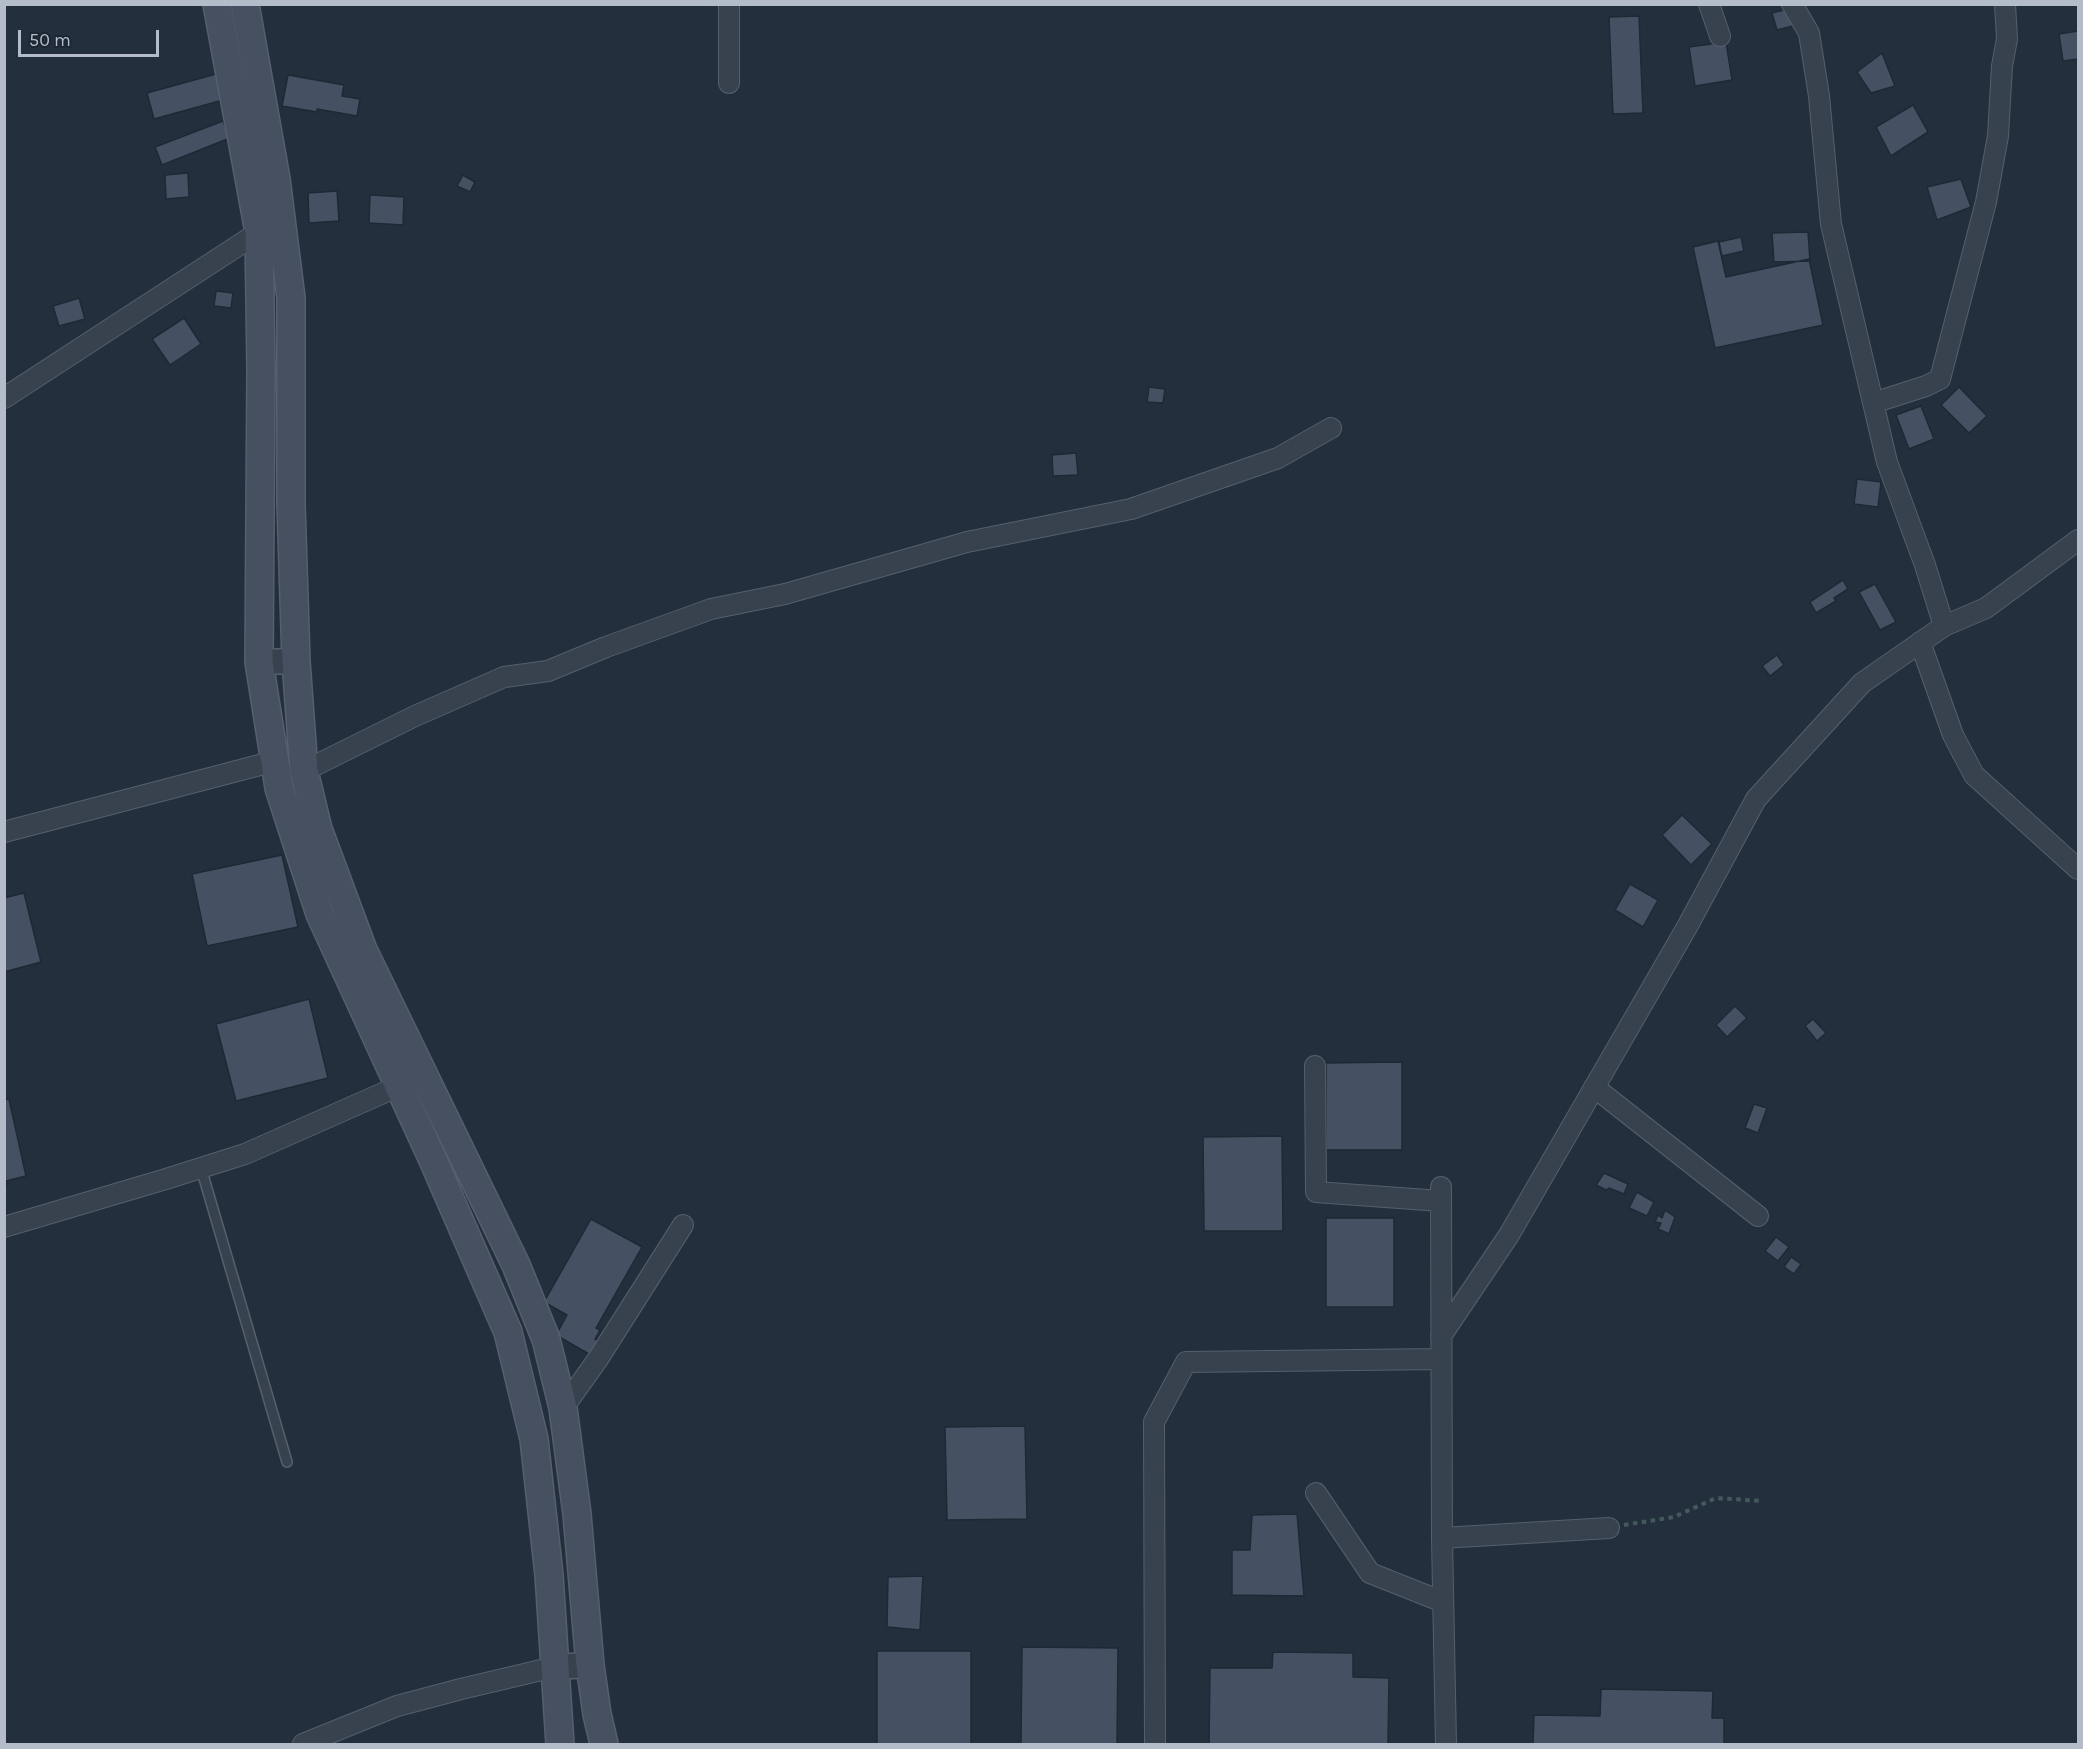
<!DOCTYPE html>
<style>
body{margin:0}
#map{position:relative;width:2083px;height:1749px;overflow:hidden;background:#242f3e;font-family:Karla,sans-serif}
canvas{display:block}
.frame{position:absolute;inset:0;border:6px solid #b4bcc9;pointer-events:none}
.scale{position:absolute;left:18px;top:30px;width:141px;height:27px;box-sizing:border-box;border:3px solid #b4bcc9;border-top:0;padding-left:8px;font-size:18px;line-height:21px;white-space:nowrap;color:#b4bcc9;-webkit-text-stroke:4px #1d2633;paint-order:stroke}
</style>
<div id="map">
<canvas width="2083" height="1749"></canvas>
<div class="frame"></div>
<div class="scale">50 m</div>
</div>
<script>
const ctx = document.querySelector('canvas').getContext('2d');
ctx.lineJoin = 'round';
function fillPath(path, color) { ctx.fillStyle = color; ctx.fill(path, 'evenodd'); }
const shape = rows => new Path2D(rows.map(r => 'M' + r).join(''));
function trace(path, color, width, dash) { ctx.strokeStyle = color; ctx.lineWidth = width; ctx.lineCap = dash ? 'butt' : 'round'; ctx.setLineDash(dash || []); ctx.stroke(path); }
const building = shape([
 [1788,9,1793,26,1777,30,1772,13,1788,9],
 [1639,16,1643,113,1613,114,1609,17,1639,16],
 [2078,31,2078,59,2063,61,2059,34,2078,31],
 [1726,42,1732,80,1695,86,1689,47,1726,42],
 [1882,53,1895,86,1871,93,1857,72,1882,53],
 [216,74,223,100,154,119,147,93,216,74],
 [288,75,344,85,342,96,360,99,357,116,317,109,317,112,282,106,288,75],
 [1913,105,1928,132,1891,156,1876,127,1913,105],
 [223,121,230,138,162,165,155,147,223,121],
 [188,173,189,197,166,199,165,175,188,173],
 [463,175,475,182,470,192,457,186,463,175],
 [1961,179,1971,207,1937,220,1927,187,1961,179],
 [337,191,339,221,309,223,308,193,337,191],
 [370,195,404,197,403,225,369,223,370,195],
 [1808,232,1810,261,1774,262,1772,233,1808,232],
 [1741,237,1744,251,1722,256,1719,242,1741,237],
 [1718,241,1726,277,1809,259,1823,325,1715,348,1693,247,1718,241],
 [216,291,233,293,231,308,214,306,216,291],
 [79,298,85,319,59,326,53,306,79,298],
 [184,318,201,344,170,365,152,339,184,318],
 [1149,387,1165,389,1163,403,1147,402,1149,387],
 [1959,387,1987,416,1969,433,1941,405,1959,387],
 [1921,406,1934,439,1909,449,1896,415,1921,406],
 [1076,453,1078,475,1053,476,1052,455,1076,453],
 [1857,479,1881,482,1878,507,1854,504,1857,479],
 [1843,580,1848,589,1834,598,1836,601,1816,613,1810,602,1843,580],
 [1875,584,1896,622,1880,630,1859,592,1875,584],
 [1777,655,1784,665,1770,676,1762,666,1777,655],
 [1682,815,1712,844,1691,865,1662,835,1682,815],
 [282,855,298,927,207,946,192,874,282,855],
 [1630,884,1658,900,1643,927,1615,910,1630,884],
 [24,893,41,962,4,972,4,898,24,893],
 [309,999,328,1078,236,1101,216,1024,309,999],
 [1735,1006,1747,1018,1727,1037,1716,1025,1735,1006],
 [1813,1019,1826,1033,1817,1041,1805,1026,1813,1019],
 [1402,1062,1402,1150,1326,1150,1326,1063,1402,1062],
 [9,1099,26,1176,6,1181,7,1185,4,1186,4,1100,9,1099],
 [1754,1104,1767,1108,1758,1133,1745,1128,1754,1104],
 [1282,1136,1283,1231,1204,1231,1203,1137,1282,1136],
 [1604,1173,1628,1184,1624,1194,1609,1188,1606,1190,1596,1185,1604,1173],
 [1637,1192,1654,1202,1647,1216,1629,1208,1637,1192],
 [1665,1210,1675,1217,1669,1234,1658,1229,1661,1223,1655,1222,1658,1215,1662,1218,1665,1210],
 [1326,1218,1394,1218,1394,1307,1326,1307,1326,1218],
 [591,1219,642,1247,596,1328,600,1330,595,1339,602,1343,594,1357,556,1335,567,1315,544,1302,591,1219],
 [1776,1237,1789,1247,1778,1261,1765,1251,1776,1237],
 [1791,1257,1801,1264,1794,1274,1784,1267,1791,1257],
 [1025,1426,1027,1519,947,1520,945,1427,1025,1426],
 [1297,1514,1304,1596,1232,1595,1232,1550,1250,1550,1252,1515,1297,1514],
 [923,1576,920,1630,887,1627,888,1577,923,1576],
 [1022,1647,1118,1648,1117,1744,1021,1744,1022,1647],
 [877,1651,971,1651,971,1744,877,1744,877,1651],
 [1273,1652,1353,1653,1353,1677,1389,1678,1388,1744,1209,1744,1210,1668,1272,1668,1273,1652],
 [1601,1689,1713,1691,1712,1718,1724,1718,1724,1744,1533,1744,1534,1715,1600,1716,1601,1689]
]);
fillPath(building, '#455162');
trace(building, '#1f2835', 1.5);
const service = shape([
 [201,1168,287,1462]
]);
const minor = shape([
 [1709,4,1720,36],
 [1792,4,1809,33,1819,96,1831,224,1887,462,1925,565,1944,626],
 [729,83,729,4],
 [4,398,259,232],
 [1873,403,1926,386,1940,379,1986,202,1998,136,2002,66,2007,39,2005,4],
 [1920,642,1953,735,1974,775,2078,869],
 [304,771,415,716,504,677,548,671,606,647,711,609,785,594,967,542,1131,509,1278,458,1331,428],
 [4,832,275,761],
 [1315,1066,1316,1192,1441,1201],
 [1594,1087,1758,1216],
 [1441,1187,1442,1538,1446,1744],
 [4,1227,166,1179,245,1154,399,1086],
 [1441,1336,1509,1235,1687,927,1756,799,1862,683,1944,626,1986,608,2078,540],
 [563,1408,598,1359,683,1225],
 [1316,1493,1370,1573,1443,1602],
 [1442,1538,1609,1528],
 [303,1744,397,1706,461,1689,554,1667],
 [1155,1744,1154,1422,1186,1362,1441,1359]
]);
const tertiary = shape([
 [259,662,296,661],
 [554,1667,590,1665]
]);
const secondary = shape([
 [217,4,259,232,261,369,259,662,279,788,320,914,433,1160,508,1332,534,1439,549,1575,560,1744],
 [245,4,276,179,291,298,291,504,296,661,304,771,318,829,363,950,516,1265,546,1339,563,1408,577,1514,590,1665,597,1714,604,1744]
]);
trace(service, '#565f6c', 12);
trace(minor, '#565f6c', 22);
trace(tertiary, '#565f6c', 27);
trace(secondary, '#565f6c', 30);
trace(shape([
 [1624,1525,1674,1517,1716,1498,1762,1501]
]), '#44595c', 4, [4.5, 4.5]);
trace(service, '#38414e', 9);
trace(minor, '#38414e', 20);
trace(tertiary, '#38414e', 24);
trace(secondary, '#465061', 27);
</script>
